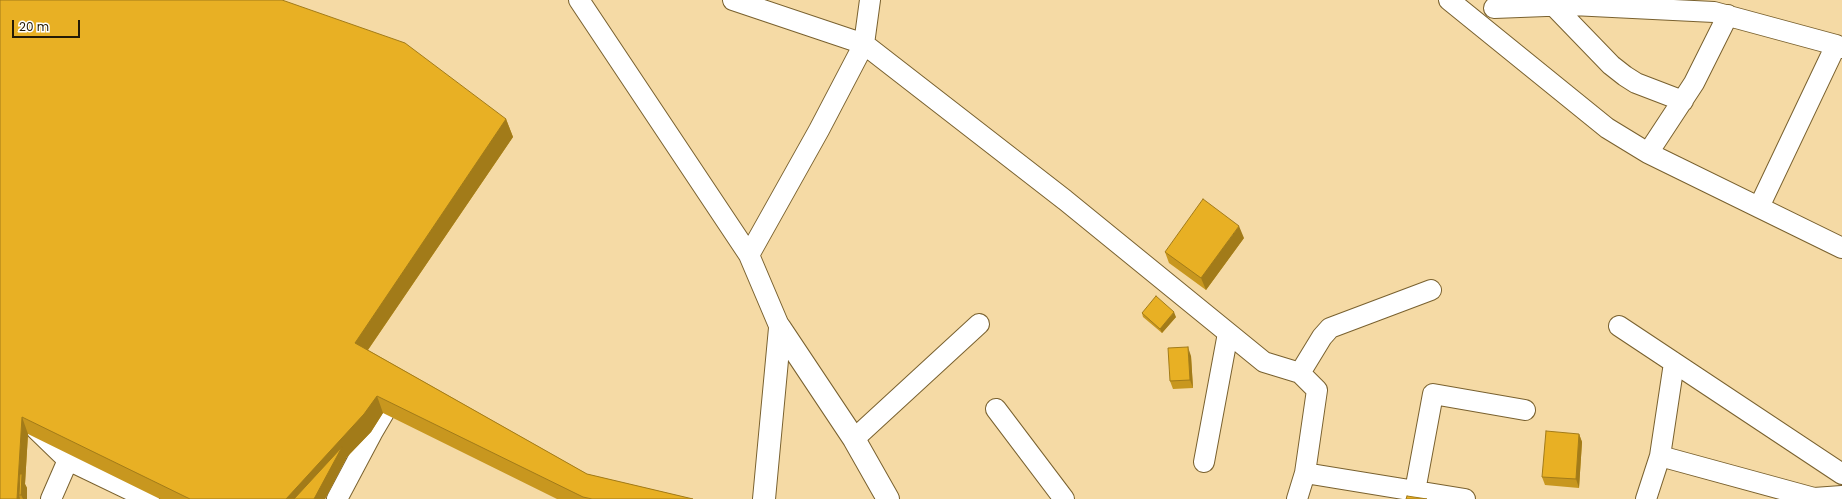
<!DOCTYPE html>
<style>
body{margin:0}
#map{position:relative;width:1842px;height:499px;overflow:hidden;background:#f5daa5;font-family:Poppins,sans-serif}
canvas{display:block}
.scale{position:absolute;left:12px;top:20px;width:68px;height:18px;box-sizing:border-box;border:2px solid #241a05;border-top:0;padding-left:5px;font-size:12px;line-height:14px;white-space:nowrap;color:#241a05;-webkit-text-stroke:3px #fff;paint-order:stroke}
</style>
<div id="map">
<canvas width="1842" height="499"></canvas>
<div class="scale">20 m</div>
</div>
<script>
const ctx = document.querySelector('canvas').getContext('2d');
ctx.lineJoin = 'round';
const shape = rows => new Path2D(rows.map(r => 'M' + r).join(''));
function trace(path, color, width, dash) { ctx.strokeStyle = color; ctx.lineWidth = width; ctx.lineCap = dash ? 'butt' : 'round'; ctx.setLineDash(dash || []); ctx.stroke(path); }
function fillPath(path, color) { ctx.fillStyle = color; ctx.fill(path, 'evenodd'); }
const minor = shape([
 [579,0,749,255,780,328],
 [733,0,864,44,1065,200,1264,362,1300,373,1317,390,1305,473,1297,499],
 [1449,0,1607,128,1648,153,1842,248],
 [1554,6,1611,65,1625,76,1636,83,1683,101],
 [1494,8,1572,5,1714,12,1836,45],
 [1648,153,1694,83,1728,15],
 [1759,207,1836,45,1842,48],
 [749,255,819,130,864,44,870,0],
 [1619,326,1842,474],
 [1300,373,1322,337,1330,328,1431,290],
 [996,409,1064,499],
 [36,429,68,460,149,499],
 [854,439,979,324],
 [1660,456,1814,498,1842,496],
 [1204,462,1228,333],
 [1305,473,1465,499],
 [1415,491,1433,394,1525,410],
 [51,499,68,460],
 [337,499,372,433,392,399],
 [1646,499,1660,456,1674,363]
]);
const tertiary = shape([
 [780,328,854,439,888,499],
 [764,499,780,328]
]);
trace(minor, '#79612f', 22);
trace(tertiary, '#79612f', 24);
trace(minor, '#fff', 20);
trace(tertiary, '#fff', 22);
fillPath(shape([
 [0,0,506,119,513,137,368,350,587,474,693,499,557,499,383,413,371,432,346,458,346,459,325,499,160,499,28,434,25,484,27,488,27,499,0,499],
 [1244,238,1206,290,1169,263,1165,252],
 [1142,313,1176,317,1162,333,1143,317],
 [1191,356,1193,388,1173,389,1170,381],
 [1579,434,1582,442,1579,488,1545,485,1542,477]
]), '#c8971f');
fillPath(shape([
 [506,119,513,137,361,360,355,343],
 [1239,226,1244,238,1206,290,1201,278],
 [1174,312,1176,317,1162,333,1160,329],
 [1188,347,1191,356,1193,388,1190,380],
 [377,396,383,413,371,432,346,458,346,459,325,499,286,499],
 [22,417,28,434,25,484,27,488,27,499,23,499,21,495,19,495,20,499,17,499],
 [1579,434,1582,442,1579,488,1576,479]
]), '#a27b19');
const building = shape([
 [0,0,282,0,405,43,506,119,355,343,587,474,693,499,592,499,583,497,377,396,364,414,286,499,190,499,22,417,17,499,0,499,0,0],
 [1203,199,1239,226,1201,278,1165,252,1203,199],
 [1156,296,1174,312,1160,329,1142,313,1156,296],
 [1188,347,1190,380,1170,381,1168,348,1188,347],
 [1546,431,1579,434,1576,479,1542,477,1546,431],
 [342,447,314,499,294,499,342,447],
 [20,474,22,474,21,495,19,495,20,474],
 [1407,496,1427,499,1406,499,1407,496]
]);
fillPath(building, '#e8b024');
trace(building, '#a27b19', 1);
</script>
